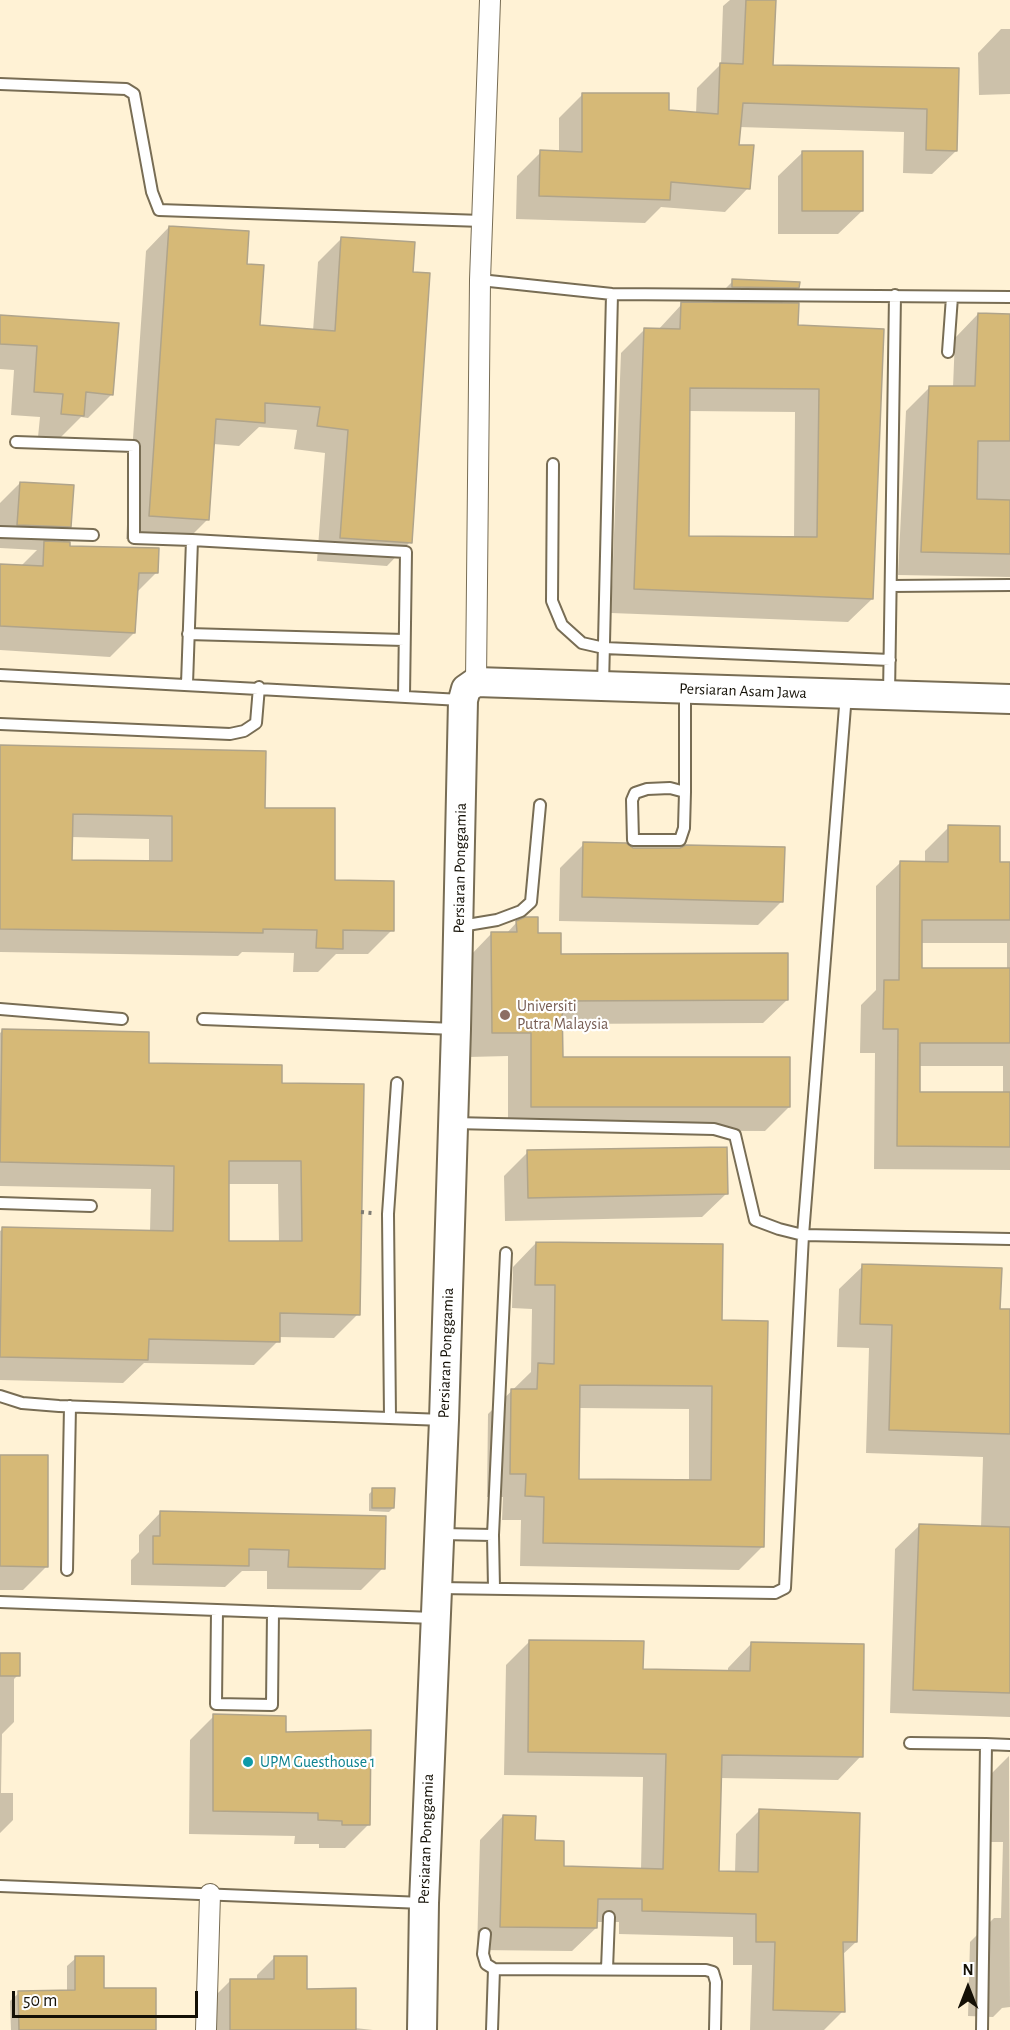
<!DOCTYPE html>
<style>
body{margin:0}
#map{position:relative;width:1010px;height:2030px;overflow:hidden;background:#fdfbf5;font-family:"Alegreya Sans",sans-serif}
canvas{display:block}
.north{position:absolute;left:938px;top:1958px;width:60px;height:60px;-webkit-text-stroke:4px #fff;paint-order:stroke;rotate:0deg;font-size:16px;font-weight:700;line-height:24px;text-align:center;color:#141006}
.north::after{content:'';display:block;margin:auto;width:21px;height:27px;background:#141006;clip-path:polygon(50% 0,100% 100%,50% 72%,0 100%)}
.scale{position:absolute;left:12px;top:1991px;width:186px;height:27px;box-sizing:border-box;border:3px solid #141006;border-top:0;padding-left:8px;font-size:18px;line-height:21px;white-space:nowrap;color:#141006;-webkit-text-stroke:4px #fff;paint-order:stroke}
</style>
<div id="map">
<canvas width="1010" height="2030"></canvas>
<div class="north">N</div>
<div class="scale">50 m</div>
</div>
<script>
const ctx = document.querySelector('canvas').getContext('2d');
ctx.lineJoin = 'round';
function fillPath(path, color) { ctx.fillStyle = color; ctx.fill(path, 'evenodd'); }
const shape = rows => new Path2D(rows.map(r => 'M' + r).join(''));
function trace(path, color, width, dash) { ctx.strokeStyle = color; ctx.lineWidth = width; ctx.lineCap = dash ? 'butt' : 'round'; ctx.setLineDash(dash || []); ctx.stroke(path); }
function drawText(font, color, halo, rows, align = 'center') {
  ctx.font = font + ' "Alegreya Sans",sans-serif'; ctx.lineWidth = 4.5; ctx.setLineDash([]); ctx.textBaseline = 'middle'; ctx.strokeStyle = halo; ctx.fillStyle = color; for (const [text, x, y, turn = 0] of rows) {
    ctx.save(); ctx.translate(x, y); ctx.rotate((+turn || 0) * Math.PI / 180); ctx.textAlign = isNaN(turn) ? turn : align; if (halo) ctx.strokeText(text, 0, 0); ctx.fillText(text, 0, 0); ctx.restore();
  }
}
fillPath(shape([
 [0,0,1010,0,1010,2030,0,2030]
]), '#fff2d5');
fillPath(shape([
 [730,0,775,0,772,67,957,70,956,151,932,174,903,173,904,132,739,127,738,146,748,188,725,212,661,207,645,223,516,219,517,176,541,152,559,152,559,118,582,95,667,111,696,114,697,88,721,64,723,6],
 [1001,29,1010,29,1010,94,979,95,978,53],
 [802,153,862,211,838,234,778,234,778,176],
 [169,227,246,266,258,327,313,331,318,262,342,238,410,542,387,566,317,561,325,453,294,449,297,430,259,427,239,446,213,444,208,519,184,543,126,539,146,251],
 [733,281,798,287,781,304,796,327,883,330,872,599,848,622,611,613,621,353,645,329,658,330,682,304,710,304],
 [689,411,795,412,794,538,687,537],
 [978,314,1010,315,1010,577,898,575,906,411,930,387,953,387,955,338],
 [0,316,112,394,88,418,81,417,59,439,38,437,40,417,11,415,14,370,0,369],
 [20,483,70,526,53,543,157,572,136,593,134,633,110,657,0,650,0,566,20,567,37,550,0,548,0,503],
 [0,747,264,810,334,881,392,930,368,954,336,954,318,972,293,972,294,953,242,952,238,956,0,952],
 [71,837,149,839,149,862,71,861],
 [949,827,998,864,1010,864,1010,1170,874,1169,875,1053,860,1053,861,1005,876,990,876,886,900,863,925,863,925,851],
 [921,943,1007,943,1007,970,921,969],
 [919,1066,1003,1066,1003,1094,919,1094],
 [584,844,633,849,782,901,758,925,559,921,560,868],
 [517,922,537,935,560,955,787,1000,763,1023,561,1024,561,1058,789,1107,765,1131,508,1130,508,1056,469,1057,468,958,491,934,506,934],
 [3,1030,147,1064,281,1084,358,1314,334,1338,278,1337,278,1341,254,1365,144,1363,123,1383,0,1380,0,1231,3,1229,150,1232,151,1189,0,1186,0,1033],
 [227,1184,278,1184,279,1242,228,1243],
 [528,1152,726,1194,702,1217,505,1221,504,1176],
 [536,1243,721,1322,763,1546,739,1570,520,1566,521,1520,502,1520,503,1497,487,1497,488,1414,531,1372,532,1309,512,1308,513,1267],
 [579,1408,689,1409,689,1482,578,1481],
 [863,1266,999,1310,1010,1311,1010,1717,890,1713,895,1549,919,1526,981,1528,983,1457,866,1453,869,1348,837,1347,839,1289],
 [0,1457,47,1566,23,1590,0,1590],
 [373,1490,393,1508,389,1512,369,1511,369,1494],
 [161,1512,383,1568,361,1590,267,1589,267,1571,242,1571,225,1587,131,1585,131,1560,139,1552,139,1535],
 [530,1641,642,1671,728,1672,728,1668,751,1644,861,1756,838,1780,719,1778,717,1872,735,1873,736,1834,760,1810,856,1942,842,1955,843,2011,824,2030,750,2030,752,1965,733,1965,733,1937,619,1934,619,1922,596,1922,596,1928,572,1951,477,1950,480,1840,503,1816,562,1868,641,1869,643,1777,504,1775,506,1665],
 [0,1654,18,1675,14,1679,14,1722,2,1734,1,1793,13,1793,13,1820,0,1833],
 [214,1716,284,1733,369,1824,345,1848,319,1848,319,1844,294,1844,295,1836,189,1834,190,1740],
 [1009,1756,1010,2007,1002,2008,993,2017,968,2016,970,1942,994,1918,1001,1918,1003,1842,984,1842,985,1780],
 [76,1958,103,1990,155,2030,11,2030,10,2001,19,1993,67,1992,67,1966],
 [274,1958,306,1990,355,2028,373,2030,213,2030,213,1998,230,1981,257,1981,257,1975]
]), '#0003');
const building = shape([
 [746,0,776,0,773,65,959,68,957,151,926,150,927,109,743,103,739,145,754,145,750,189,671,182,670,200,539,196,540,150,582,152,582,93,669,93,669,110,718,114,720,63,743,64,746,0],
 [802,151,863,151,863,211,802,211,802,151],
 [169,226,249,231,247,264,264,265,260,325,335,331,341,237,415,242,413,272,430,273,412,543,340,538,348,430,317,426,320,407,265,403,265,423,216,419,209,520,149,516,169,226],
 [732,279,800,282,799,288,732,287,732,279],
 [681,302,799,303,798,325,884,329,873,599,634,589,644,328,680,329,681,302],
 [690,388,819,389,817,537,689,536,690,388],
 [978,313,1010,314,1010,441,978,441,977,499,1010,500,1010,554,921,552,929,386,975,386,978,313],
 [0,315,119,323,113,395,86,392,84,416,61,414,63,394,34,392,37,346,0,344,0,315],
 [20,482,74,485,71,527,17,525,20,482],
 [44,541,70,542,70,546,159,548,158,573,139,573,135,633,0,626,0,564,43,566,44,541],
 [0,745,266,751,265,808,335,808,335,880,394,881,394,931,343,930,343,949,316,948,317,930,263,929,263,933,0,929,0,745],
 [73,814,172,816,172,861,72,860,73,814],
 [948,825,1000,826,1000,862,1010,862,1010,920,922,920,922,968,1010,968,1010,1043,920,1043,920,1092,1010,1092,1010,1147,897,1146,898,1029,883,1029,884,980,899,980,900,861,948,862,948,825],
 [583,842,626,843,633,848,680,848,686,845,785,847,783,902,582,897,583,842],
 [525,917,538,917,538,933,561,933,561,954,788,953,788,1000,562,1001,563,1057,790,1057,790,1107,531,1107,531,1033,492,1033,491,932,517,932,516,921,525,917],
 [2,1029,149,1032,149,1063,282,1065,282,1083,364,1084,360,1315,280,1313,280,1342,149,1339,148,1360,0,1357,2,1227,173,1231,174,1166,0,1162,2,1029],
 [229,1161,301,1161,302,1241,229,1241,229,1161],
 [727,1147,728,1194,528,1198,527,1150,727,1147],
 [536,1242,723,1244,722,1320,768,1321,764,1547,543,1543,544,1497,525,1496,526,1474,510,1474,511,1389,537,1389,538,1363,554,1364,555,1285,535,1285,536,1242],
 [580,1385,712,1386,711,1480,579,1479,580,1385],
 [862,1264,1002,1268,1000,1309,1010,1309,1010,1434,889,1430,892,1325,860,1324,862,1264],
 [0,1455,48,1455,48,1567,0,1566,0,1455],
 [372,1488,395,1488,394,1508,372,1508,372,1488],
 [160,1511,386,1516,385,1569,288,1567,289,1550,249,1549,249,1566,153,1564,153,1536,160,1536,160,1511],
 [919,1524,1010,1527,1010,1693,913,1690,919,1524],
 [529,1640,644,1641,643,1669,750,1671,751,1642,864,1644,863,1757,722,1755,719,1871,758,1872,759,1809,860,1813,857,1942,843,1942,845,2012,773,2010,775,1942,756,1942,756,1914,642,1911,642,1899,598,1899,597,1928,500,1927,503,1815,536,1816,535,1840,564,1841,564,1866,663,1869,666,1754,528,1752,529,1640],
 [0,1653,20,1653,20,1676,0,1676,0,1653],
 [213,1714,286,1716,286,1732,371,1730,370,1825,342,1825,342,1821,318,1820,318,1813,213,1811,213,1714],
 [75,1956,104,1956,104,1988,156,1988,156,2030,19,2030,18,1991,75,1990,75,1956],
 [274,1956,307,1956,307,1989,356,1988,356,2030,230,2030,230,1979,274,1979,274,1956]
]);
fillPath(building, '#d6b977');
trace(building, '#b0a48a', 1.5);
const lane = shape([
 [0,84,126,89,134,94,152,192,159,210,482,221],
 [480,280,612,294,1010,297],
 [948,352,952,297],
 [16,442,134,446,134,538,192,540],
 [553,464,552,601,562,625,582,643,604,648,890,660],
 [0,532,93,535],
 [891,586,1010,585],
 [188,634,404,640],
 [0,675,461,700],
 [187,684,192,540,406,552,404,696],
 [603,686,612,294],
 [685,690,685,792,684,828,680,840,633,840,632,800,635,793,647,789,670,788,685,792],
 [889,695,895,295],
 [0,724,230,734,244,731,256,723,259,687],
 [461,926,497,920,521,911,531,902,540,805],
 [0,1009,122,1019],
 [203,1019,455,1029],
 [454,1123,714,1129,735,1135,755,1220,779,1229,803,1235,1010,1239],
 [0,1203,91,1206],
 [0,1396,22,1403,59,1406,444,1420],
 [390,1418,388,1214,397,1083],
 [441,1534,493,1535,494,1588],
 [493,1535,506,1253],
 [67,1570,70,1406],
 [439,1588,775,1593,785,1588,803,1235,846,694],
 [0,1602,434,1618],
 [217,1610,216,1704,272,1705,273,1612],
 [910,1743,986,1744],
 [0,1886,423,1903],
 [485,1934,483,1954,486,1964,494,1969,706,1970,713,1972,716,1982,715,2030],
 [607,1969,609,1917],
 [492,2030,494,1969],
 [982,2030,986,1744,1010,1745]
]);
const street = shape([
 [476,682,480,280,490,0],
 [206,2030,210,1894]
]);
const secondary = shape([
 [422,2030,424,1903,444,1420,456,1029,463,700,466,689,476,682,1010,699]
]);
trace(lane, '#786d54', 14);
trace(street, '#786d54', 22);
trace(secondary, '#786d54', 32);
trace(shape([
 [361,1212,372,1213]
]), '#7e7b73', 4, [3, 4.5]);
trace(lane, '#fff', 10);
trace(street, '#fff', 20);
trace(secondary, '#fff', 28);
for (const [x, y, r, color] of [
 [505,1015,6,"#8d6e63"],
 [248,1762,6,"#0f9aa8"]
]) { const dot = new Path2D(); dot.arc(x, y, r, 0, 2 * Math.PI); ctx.fillStyle = color; ctx.fill(dot); trace(dot, '#fff', 2); }
drawText('16px', '#141006', '#fff', [
 ["Persiaran Asam Jawa",743,691,2],
 ["Persiaran Ponggamia",460,868,-89],
 ["Persiaran Ponggamia",446,1353,-88],
 ["Persiaran Ponggamia",426,1839,-88]
]);
drawText('16px', '#785e54', '#fff', [
 ["Universiti",517,1006],
 ["Putra Malaysia",517,1024]
], 'left');
drawText('16px', '#0d838f', '#fff', [
 ["UPM Guesthouse 1",260,1762]
], 'left');
</script>
